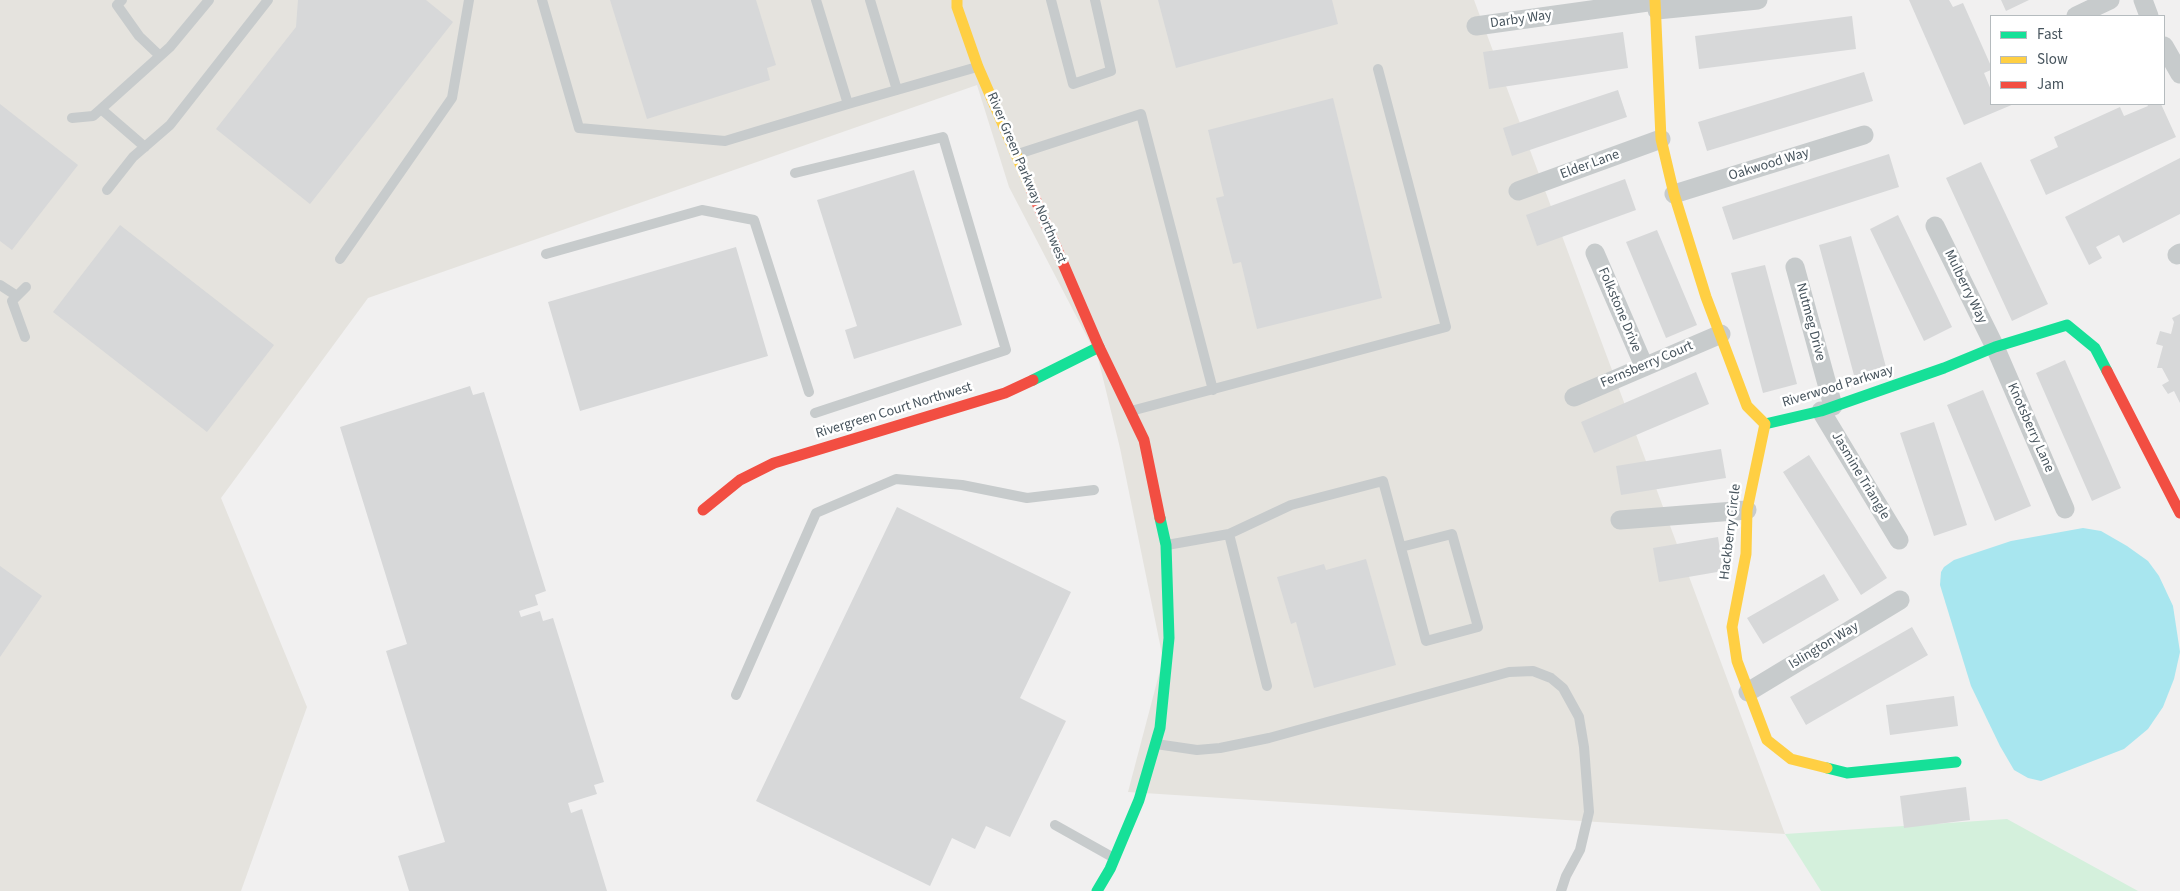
<!DOCTYPE html>
<style>
body{margin:0}
#map{position:relative;width:2180px;height:891px;overflow:hidden;background:#f1f0f0;font-family:"Source Sans 3",sans-serif}
canvas{display:block}
.legend{position:absolute;left:1990px;top:15px;width:175px;height:90px;box-sizing:border-box;background:#fff;border:1px solid #b5bbbe;margin:0;padding:6px 9px;list-style:none;font-size:15px;color:#47545d}
.legend li{display:flex;align-items:center;gap:10px;height:25px}
.legend b{width:25px;border:1px solid #b5bbbe}
</style>
<div id="map">
<canvas width="2180" height="891"></canvas>
<ul class="legend">
<li><b style="height:6px;background:#16e098"></b>Fast</li>
<li><b style="height:6px;background:#ffcf43"></b>Slow</li>
<li><b style="height:6px;background:#f24e42"></b>Jam</li>
</ul>
</div>
<script>
const ctx = document.querySelector('canvas').getContext('2d');
ctx.lineJoin = 'round';
function fillPath(path, color) { ctx.fillStyle = color; ctx.fill(path, 'evenodd'); }
const shape = rows => new Path2D(rows.map(r => 'M' + r).join(''));
function trace(path, color, width, dash) { ctx.strokeStyle = color; ctx.lineWidth = width; ctx.lineCap = dash ? 'butt' : 'round'; ctx.setLineDash(dash || []); ctx.stroke(path); }
function drawText(font, color, halo, rows, align = 'center') {
  ctx.font = font + ' "Source Sans 3",sans-serif'; ctx.lineWidth = 5; ctx.setLineDash([]); ctx.textBaseline = 'middle'; ctx.strokeStyle = halo; ctx.fillStyle = color; for (const [text, x, y, turn = 0] of rows) {
    ctx.save(); ctx.translate(x, y); ctx.rotate((+turn || 0) * Math.PI / 180); ctx.textAlign = isNaN(turn) ? turn : align; if (halo) ctx.strokeText(text, 0, 0); ctx.fillText(text, 0, 0); ctx.restore();
  }
}
fillPath(shape([
 [0,0,1474,0,1785,834,1128,792,1163,659,1120,448,1098,358,1009,187,977,85,368,298,221,498,307,707,241,891,0,891]
]), '#e5e3de');
fillPath(shape([
 [2007,819,2138,891,1821,891,1785,834]
]), '#d4f0dc');
fillPath(shape([
 [2083,528,2101,531,2127,546,2148,561,2159,576,2173,606,2180,652,2174,679,2163,707,2148,729,2124,749,2041,781,2028,778,2014,770,2000,746,1971,686,1940,585,1941,572,1944,567,1954,560,2011,541]
]), '#a8e6ef');
fillPath(shape([
 [298,0,426,0,453,22,310,204,216,129,296,27],
 [610,0,756,0,776,65,767,68,770,80,647,119],
 [1158,0,1332,0,1338,24,1176,68],
 [1909,0,1949,0,1953,7,1963,3,1991,66,1991,70,1984,73,1991,90,1991,104,2014,104,1964,125],
 [2001,0,2029,0,2006,11],
 [1852,16,1856,49,1699,69,1695,36],
 [1623,32,1628,68,1489,89,1483,52],
 [1864,72,1873,101,1707,151,1698,122],
 [1618,90,1627,117,1512,156,1503,128],
 [1333,98,1382,298,1257,329,1241,262,1233,264,1216,198,1224,196,1208,130],
 [0,104,78,165,12,250,0,241],
 [2147,104,2161,104,2176,137,2046,195,2030,160,2058,147,2054,137,2120,107,2124,116,2148,106],
 [1889,154,1899,187,1733,240,1722,207],
 [2180,158,2180,214,2123,243,2119,235,2096,247,2102,258,2089,265,2065,217],
 [1981,162,2048,304,2012,321,1946,178],
 [914,170,962,325,854,359,845,330,857,326,817,200],
 [1625,179,1636,210,1537,246,1526,215],
 [1898,215,1952,327,1924,341,1870,229],
 [120,225,274,345,207,432,53,312],
 [1657,230,1697,325,1666,338,1626,242],
 [1851,236,1887,371,1855,379,1819,245],
 [736,247,768,356,580,411,548,302],
 [1765,265,1797,384,1763,393,1731,273],
 [2180,314,2180,403,2174,391,2168,394,2162,385,2169,381,2162,368,2157,368,2163,346,2156,344,2160,331,2171,334,2174,322,2172,318],
 [2065,360,2121,488,2092,501,2036,373],
 [1696,372,1709,404,1594,453,1581,422],
 [470,386,473,395,484,392,546,591,535,595,538,605,519,611,521,617,540,611,543,621,553,618,604,782,594,785,597,794,568,803,571,813,582,809,607,891,409,891,398,856,445,842,386,651,407,644,340,427],
 [1983,390,2031,506,1995,521,1947,405],
 [1934,422,1967,525,1934,536,1900,433],
 [1721,449,1726,478,1621,495,1616,466],
 [1809,455,1887,578,1861,595,1783,472],
 [897,507,1071,592,1020,698,1066,721,1010,837,986,826,975,849,952,838,930,886,756,801],
 [1718,537,1723,571,1659,582,1653,548],
 [1366,559,1396,665,1314,688,1296,622,1291,624,1277,577,1324,564,1326,570],
 [0,566,42,596,0,657],
 [1824,574,1839,600,1763,644,1747,618],
 [1912,627,1928,655,1806,725,1790,697],
 [1954,696,1958,726,1890,735,1886,705],
 [1966,787,1970,820,1904,828,1900,796]
]), '#d7d8d9');
trace(shape([
 [122,0,117,5,139,36,160,56],
 [542,0,579,128,725,141,848,104],
 [816,0,848,104,977,67],
 [870,0,897,90],
 [1051,0,1073,84,1111,71,1095,0],
 [101,109,170,47,209,0],
 [72,118,93,116,101,109,145,147],
 [1018,154,1141,114,1213,390],
 [795,173,943,137,1006,350,815,413],
 [107,190,133,157,170,125,268,0],
 [546,254,702,210,754,220,809,392],
 [340,259,452,98,469,0],
 [0,285,17,296],
 [25,337,12,301,26,287],
 [1131,411,1446,327,1378,69],
 [1229,534,1291,505,1383,481,1426,641,1478,627,1452,534,1401,547],
 [1167,545,1229,534,1267,686],
 [736,695,816,513,896,479,962,485,1027,498,1094,490],
 [1156,744,1197,750,1220,748,1269,738,1509,672,1533,671,1551,678,1563,688,1579,717,1584,747,1589,812,1580,850,1566,876,1561,891],
 [1055,825,1114,858]
]), '#c7cbcc', 10);
trace(shape([
 [2143,0,2149,16],
 [1657,10,1758,0],
 [2076,16,2110,0],
 [1476,26,1655,1],
 [2164,46,2180,74],
 [1518,191,1661,139],
 [1674,194,1864,135],
 [1935,226,1995,347,2065,509],
 [1595,253,1644,366],
 [2177,255,2180,253],
 [1795,267,1833,406],
 [1574,397,1721,334],
 [1821,411,1899,540],
 [1620,520,1747,510],
 [1748,692,1900,600]
]), '#c7cbcc', 19);
trace(shape([
 [1033,380,1099,347],
 [1765,424,1821,411,1944,368,1995,347,2067,325,2095,348,2107,371],
 [1827,768,1847,773,1956,762],
 [1097,891,1110,869,1139,800,1160,728,1169,638,1166,545,1160,518]
]), '#16e098', 11);
trace(shape([
 [957,0,957,7,978,67,1031,189],
 [1655,0,1661,139,1674,194,1706,297,1747,406,1765,424],
 [1765,424,1747,510,1746,554,1732,627,1737,661,1767,740,1791,759,1827,768]
]), '#ffcf43', 11);
trace(shape([
 [1031,189,1099,347,1144,440,1160,518],
 [2107,371,2180,513],
 [703,510,740,480,774,463,1005,393,1033,380]
]), '#f24e42', 11);
drawText('14px', '#47545d', '#fff', [
 ["Darby Way",1521,20,-8],
 ["Elder Lane",1590,165,-20],
 ["Oakwood Way",1769,165,-17],
 ["River Green Parkway Northwest",1026,178,67],
 ["Mulberry Way",1965,287,64],
 ["Folkstone Drive",1619,310,67],
 ["Nutmeg Drive",1810,322,75],
 ["Fernsberry Court",1647,365,-23],
 ["Riverwood Parkway",1838,387,-17],
 ["Rivergreen Court Northwest",894,411,-17],
 ["Knotsberry Lane",2030,428,66],
 ["Jasmine Triangle",1860,476,59],
 ["Hackberry Circle",1731,532,-83],
 ["Islington Way",1824,646,-31]
]);
</script>
